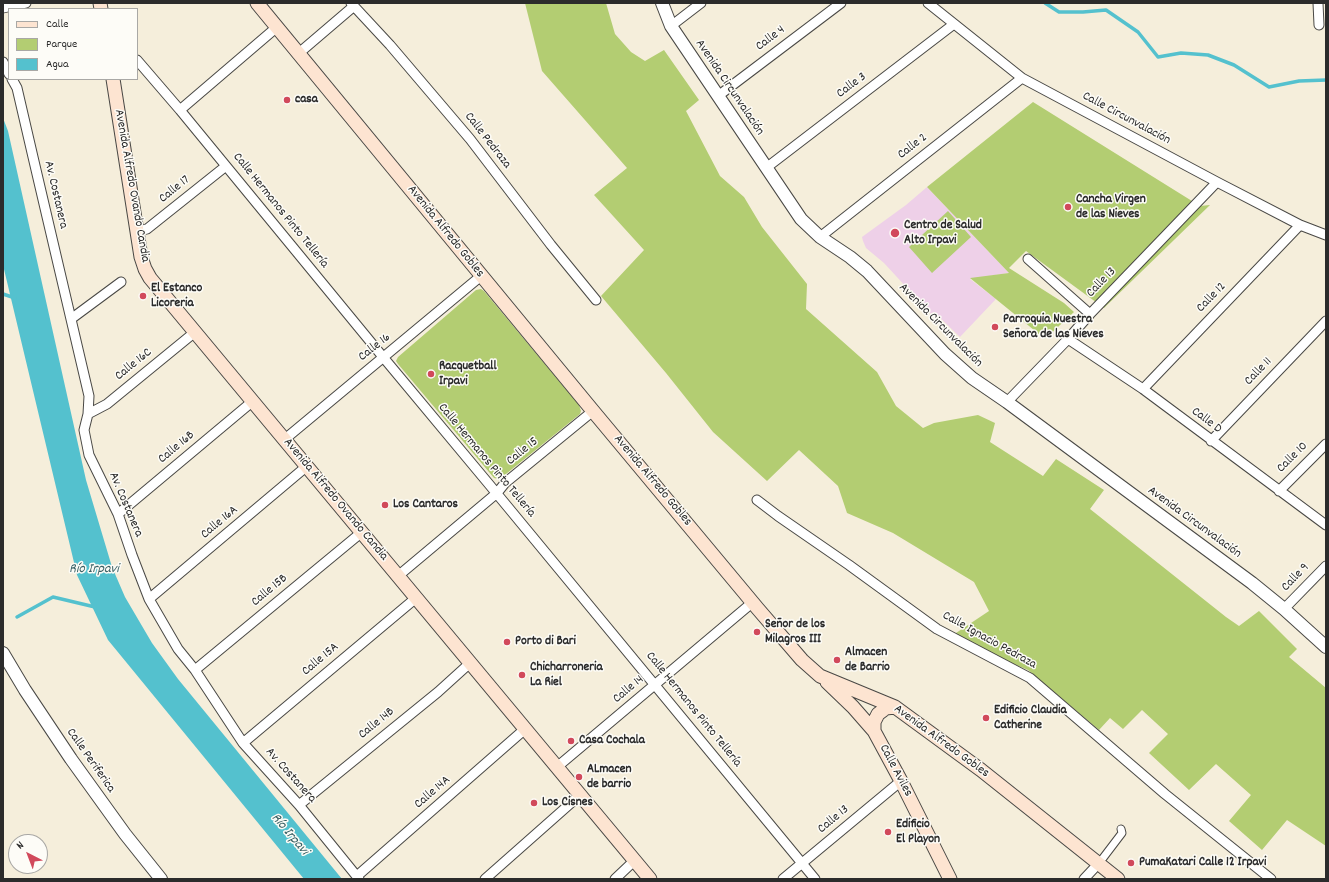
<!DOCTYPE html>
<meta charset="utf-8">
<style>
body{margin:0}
#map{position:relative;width:1329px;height:882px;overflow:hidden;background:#f5eedb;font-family:Dekko,sans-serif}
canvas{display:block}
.frame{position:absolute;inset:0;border:4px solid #2b2b2b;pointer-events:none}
.legend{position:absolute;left:8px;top:8px;width:130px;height:72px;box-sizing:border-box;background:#fdfcf7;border:1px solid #a9a8a5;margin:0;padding:5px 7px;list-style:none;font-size:12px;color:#2b2b2b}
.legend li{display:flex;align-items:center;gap:8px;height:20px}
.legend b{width:20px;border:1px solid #a9a8a5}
.north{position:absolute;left:8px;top:834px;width:40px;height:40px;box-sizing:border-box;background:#fdfcf7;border:1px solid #a9a8a5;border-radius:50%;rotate:318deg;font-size:11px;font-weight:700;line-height:16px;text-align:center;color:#2b2b2b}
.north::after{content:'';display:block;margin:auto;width:14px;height:18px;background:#d1495b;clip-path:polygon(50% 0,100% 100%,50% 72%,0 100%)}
</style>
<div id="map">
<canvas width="1329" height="882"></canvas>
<div class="frame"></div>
<ul class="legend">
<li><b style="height:5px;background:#fde4d1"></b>Calle</li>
<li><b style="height:11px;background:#b3cd72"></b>Parque</li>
<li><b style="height:11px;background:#54c1ce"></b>Agua</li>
</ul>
<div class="north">N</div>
</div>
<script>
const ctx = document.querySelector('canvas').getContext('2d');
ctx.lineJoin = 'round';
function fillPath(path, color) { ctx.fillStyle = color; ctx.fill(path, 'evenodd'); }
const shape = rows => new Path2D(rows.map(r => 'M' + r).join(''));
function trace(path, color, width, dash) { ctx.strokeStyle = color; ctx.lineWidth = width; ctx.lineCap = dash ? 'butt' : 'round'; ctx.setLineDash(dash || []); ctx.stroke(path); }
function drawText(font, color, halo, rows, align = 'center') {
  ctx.font = font + ' Dekko,sans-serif'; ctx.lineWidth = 3; ctx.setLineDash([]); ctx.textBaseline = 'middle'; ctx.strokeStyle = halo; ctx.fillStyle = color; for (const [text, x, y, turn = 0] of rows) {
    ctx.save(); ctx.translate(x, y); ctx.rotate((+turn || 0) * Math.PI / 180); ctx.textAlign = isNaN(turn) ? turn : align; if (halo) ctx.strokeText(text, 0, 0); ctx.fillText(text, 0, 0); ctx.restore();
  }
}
fillPath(shape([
 [927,187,1009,273,970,279,996,299,960,337,934,312,931,314,884,263,866,248,863,241,862,237,906,205]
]), '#eed0e8');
fillPath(shape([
 [525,3,606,3,615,34,631,52,645,61,664,50,699,100,686,111,720,176,744,197,762,227,807,284,806,309,877,372,896,406,923,428,934,423,978,415,995,423,990,442,1043,476,1056,459,1104,490,1090,509,1226,617,1239,626,1259,611,1297,649,1289,657,1326,688,1326,846,1287,820,1262,850,1229,821,1251,795,1216,764,1189,790,1149,753,1168,734,1142,710,1123,729,1110,718,1099,730,1028,670,950,637,989,611,974,582,893,533,847,513,838,486,799,450,767,481,713,432,666,373,601,296,644,250,594,195,627,168,542,71],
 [1033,102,1200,206,1210,205,1104,308,1026,251,1009,268,1064,303,1074,312,1045,339,970,278,1009,273,927,187],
 [948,211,971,237,932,273,909,247],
 [481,289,484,291,579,405,581,411,580,414,501,478,498,479,494,478,398,364,396,361,398,357,476,290]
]), '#b3cd72');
fillPath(shape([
 [3,118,8,131,86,480,112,567,125,597,152,643,178,679,342,879,304,879,108,640,77,575,3,265]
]), '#54c1ce');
trace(shape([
 [1045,3,1059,12,1083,12,1106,10,1138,32,1158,57,1181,53,1208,55,1234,65,1269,87,1299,81,1326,80],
 [3,294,15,298],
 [17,617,53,597,95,607]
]), '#54c1ce', 3.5);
const pedestrian = shape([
 [1103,858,1122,833,1121,829]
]);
const minor = shape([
 [351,3,390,45,470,139,551,245,596,300],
 [928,3,1022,78,1217,182,1300,225,1326,235],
 [1318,3,1319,25],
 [3,8,26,3],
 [671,26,701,3],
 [299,53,354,6],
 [137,60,180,110,383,357,488,483,815,879],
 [3,62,9,74],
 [12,79,17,88,33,157,89,396,88,414,84,430,89,455,118,514,132,555,149,599,178,649,195,670,243,743,299,805,359,879],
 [718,96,841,3],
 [180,110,277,27],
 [766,168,954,24],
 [138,231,147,229,226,166],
 [820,237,1022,78],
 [1028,259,1090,314],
 [71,319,121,282],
 [1068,339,1143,389,1326,525],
 [1143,389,1300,225],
 [1007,402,1068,339,1090,314,1217,182],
 [88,414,107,404,195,332],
 [285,439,481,276],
 [1211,441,1326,321],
 [1279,491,1326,444],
 [757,500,778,516,849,565,937,629,1030,678,1165,794,1271,879],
 [118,514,253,401],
 [398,576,497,493,505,483,593,411],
 [149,599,307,466],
 [1284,609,1326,566],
 [195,670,362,532],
 [243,743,416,598],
 [557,767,753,602],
 [299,805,438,692,470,663],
 [357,876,525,729],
 [485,879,580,795],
 [615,879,634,861],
 [783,879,901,781],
 [1084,879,1099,863]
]);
const tertiary = shape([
 [662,3,671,26,801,219,820,237,850,257,867,271,945,354,972,378,1007,402,1252,583,1284,609,1326,647],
 [3,653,25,690,71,759,125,834,161,879]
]);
const secondary = shape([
 [100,3,101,9],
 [257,3,593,411,758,609,802,660,820,676,895,707,981,770,1118,879],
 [113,79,141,257,145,269,150,278,650,879],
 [827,682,853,707,874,731,901,781,950,879],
 [874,731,874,722,878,714,886,708,895,707]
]);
trace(pedestrian, '#494845', 9);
trace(minor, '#494845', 11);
trace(tertiary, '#494845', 14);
trace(secondary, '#494845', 15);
trace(pedestrian, '#fff', 7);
trace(minor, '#fff', 9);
trace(tertiary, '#fff', 12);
trace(secondary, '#fde4d1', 13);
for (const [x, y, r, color] of [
 [287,100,4,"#d1495b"],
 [1068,207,4,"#d1495b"],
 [895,233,5,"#d1495b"],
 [143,296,4,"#d1495b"],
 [995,327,4,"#d1495b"],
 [431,374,4,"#d1495b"],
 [385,505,4,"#d1495b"],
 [757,632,4,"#d1495b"],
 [507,642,4,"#d1495b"],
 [837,660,4,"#d1495b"],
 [522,675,4,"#d1495b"],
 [986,718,4,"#d1495b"],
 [571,741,4,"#d1495b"],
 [579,777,4,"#d1495b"],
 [534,803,4,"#d1495b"],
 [888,832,4,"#d1495b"],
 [1131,863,4,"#d1495b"]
]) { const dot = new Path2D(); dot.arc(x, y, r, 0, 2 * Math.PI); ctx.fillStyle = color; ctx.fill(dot); trace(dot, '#fdfcf7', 1.5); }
drawText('13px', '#2b2b2b', '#fdfcf7', [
 ["Calle 4",771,39,-37],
 ["Calle 3",852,86,-37],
 ["Avenida Circunvalación",729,88,56],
 ["Calle Circunvalación",1126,119,28],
 ["Calle Pedraza",487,141,52],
 ["Calle 2",913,147,-38],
 ["Avenida Alfredo Ovando Candia",131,186,80],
 ["Calle 17",175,190,-39],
 ["Av. Costanera",55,195,77],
 ["Calle Hermanos Pinto Tellería",280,211,51],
 ["Avenida Alfredo Gobles",445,232,51],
 ["Calle 13",1102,283,-46],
 ["Calle 12",1212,298,-46],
 ["Avenida Circunvalación",940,326,45],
 ["Calle 16",375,348,-38],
 ["Calle 16C",134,365,-39],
 ["Calle 11",1259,372,-46],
 ["Calle D",1206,421,37],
 ["Calle 16B",177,448,-40],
 ["Calle 15",523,452,-39],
 ["Calle 10",1293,458,-45],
 ["Calle Hermanos Pinto Tellería",486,461,50],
 ["Avenida Alfredo Gobles",652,481,50],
 ["Avenida Alfredo Ovando Candia",335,500,50],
 ["Av. Costanera",125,505,67],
 ["Calle 16A",220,523,-40],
 ["Avenida Circunvalación",1194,523,36],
 ["Calle 9",1296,578,-46],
 ["Calle 15B",270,591,-40],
 ["Calle Ignacio Pedraza",989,641,29],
 ["Calle 15A",321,660,-40],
 ["Calle 14",629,690,-40],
 ["Calle Hermanos Pinto Tellería",693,710,51],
 ["Calle 14B",377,724,-39],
 ["Avenida Alfredo Gobles",941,742,36],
 ["Calle Periferica",90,761,55],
 ["Calle Aviles",895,771,62],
 ["Av. Costanera",290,776,48],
 ["Calle 14A",433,793,-41],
 ["Calle 13",834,820,-40]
]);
drawText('bold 13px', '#2b2b2b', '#fdfcf7', [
 ["casa",295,100],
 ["Cancha Virgen",1076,200],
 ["de las Nieves",1076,215],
 ["Centro de Salud",904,226],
 ["Alto Irpavi",904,241],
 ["El Estanco",151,289],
 ["Licoreria",151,304],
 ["Parroquia Nuestra",1003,320],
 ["Señora de las Nieves",1003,335],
 ["Racquetball",439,367],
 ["Irpavi",439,382],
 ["Los Cantaros",393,505],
 ["Señor de los",765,625],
 ["Milagros III",765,640],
 ["Porto di Bari",515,642],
 ["Almacen",845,653],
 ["de Barrio",845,668],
 ["Chicharroneria",530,668],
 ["La Riel",530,683],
 ["Edificio Claudia",994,711],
 ["Catherine",994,726],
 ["Casa Cochala",579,741],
 ["ALmacen",587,770],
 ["de barrio",587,785],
 ["Los Cisnes",542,803],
 ["Edificio",896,825],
 ["El Playon",896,840],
 ["PumaKatari Calle 12 Irpavi",1139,863]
], 'left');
drawText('italic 14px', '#396064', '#fdfcf7', [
 ["Río Irpavi",94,570],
 ["Río Irpavi",289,835,50]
]);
</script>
